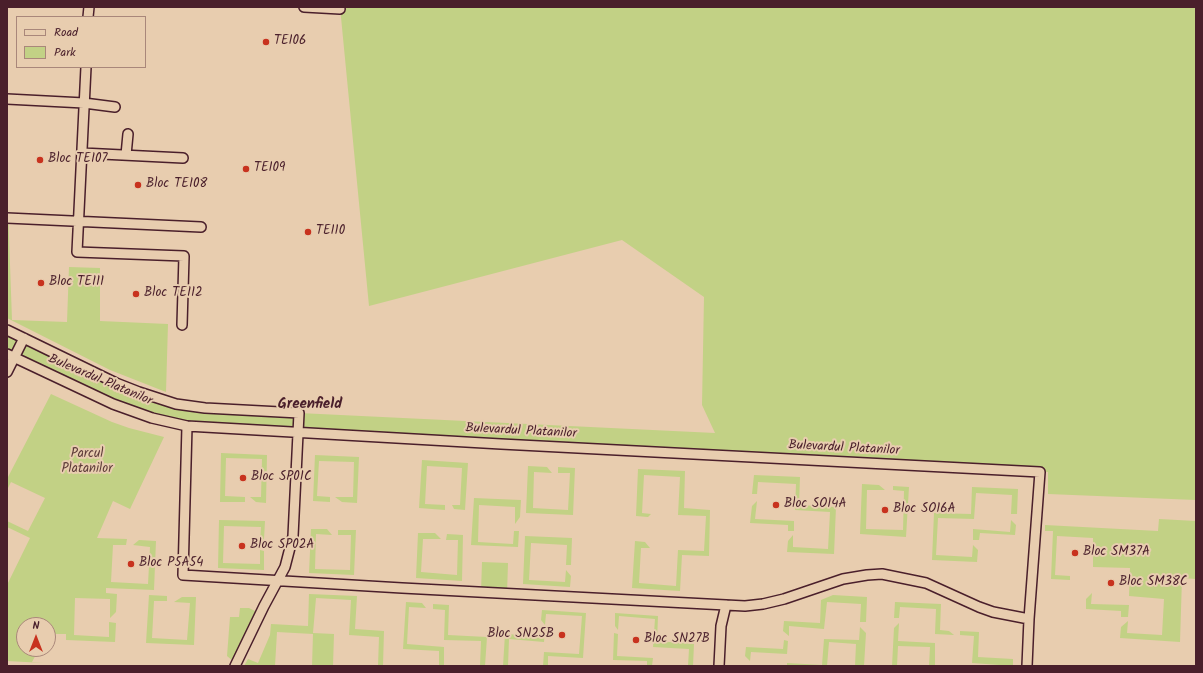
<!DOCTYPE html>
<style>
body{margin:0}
#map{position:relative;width:1203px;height:673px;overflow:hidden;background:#e8cdaf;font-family:Kalam,sans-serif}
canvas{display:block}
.frame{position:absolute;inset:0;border:8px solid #4a1f2b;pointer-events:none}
.legend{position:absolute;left:16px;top:16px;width:130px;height:52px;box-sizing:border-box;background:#e8cdaf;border:1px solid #a9877a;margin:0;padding:5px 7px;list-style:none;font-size:12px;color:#4a1f2b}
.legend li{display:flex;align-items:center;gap:8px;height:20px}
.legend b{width:20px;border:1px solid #a9877a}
.north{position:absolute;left:16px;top:617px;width:40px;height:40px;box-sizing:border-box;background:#e8cdaf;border:1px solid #a9877a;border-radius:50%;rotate:0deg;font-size:11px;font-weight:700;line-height:16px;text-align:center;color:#4a1f2b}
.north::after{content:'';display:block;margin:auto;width:14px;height:18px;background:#c8321e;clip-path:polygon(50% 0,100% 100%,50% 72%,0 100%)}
</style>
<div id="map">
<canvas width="1203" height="673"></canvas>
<div class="frame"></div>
<ul class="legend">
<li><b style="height:5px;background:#e8cdaf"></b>Road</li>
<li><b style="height:11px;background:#c2d185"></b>Park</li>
</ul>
<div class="north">N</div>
</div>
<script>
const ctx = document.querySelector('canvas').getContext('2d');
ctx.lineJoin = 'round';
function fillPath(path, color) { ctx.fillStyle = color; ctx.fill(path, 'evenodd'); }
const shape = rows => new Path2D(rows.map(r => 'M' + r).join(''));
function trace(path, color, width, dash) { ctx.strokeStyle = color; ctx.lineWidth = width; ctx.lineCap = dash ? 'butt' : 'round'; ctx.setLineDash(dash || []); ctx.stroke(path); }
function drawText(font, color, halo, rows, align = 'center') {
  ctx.font = font + ' Kalam,sans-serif'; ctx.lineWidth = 4; ctx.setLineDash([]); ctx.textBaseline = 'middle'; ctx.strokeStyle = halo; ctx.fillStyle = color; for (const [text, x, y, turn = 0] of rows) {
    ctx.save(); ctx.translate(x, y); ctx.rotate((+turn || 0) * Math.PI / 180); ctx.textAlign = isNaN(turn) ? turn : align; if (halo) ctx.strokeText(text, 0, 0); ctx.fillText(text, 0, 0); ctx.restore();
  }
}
fillPath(shape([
 [340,7,1196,7,1196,500,1048,494,1048,472,203,428,152,418,14,358,7,369,7,330,161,399,299,413,715,433,702,405,704,297,622,240,369,306],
 [7,180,12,320,67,322,69,267,100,268,100,321,168,324,166,392,110,370,7,318],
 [51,394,112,422,129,428,164,437,130,509,113,501,97,538,127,539,126,545,113,545,111,582,148,584,150,547,133,545,139,540,156,541,154,590,106,588,106,593,117,594,116,612,110,618,110,599,75,598,74,635,109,637,109,622,116,623,115,642,66,640,66,634,48,634,48,625,24,625,24,649,39,649,32,662,44,663,7,661,7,585,30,538,7,527,7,521,28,531,45,498,11,482,7,490,7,479],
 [221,453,267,455,266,503,256,502,250,497,261,497,262,459,226,458,225,496,245,497,245,502,220,502],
 [315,455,359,457,357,503,342,502,335,497,353,497,354,462,319,461,317,496,330,497,330,502,313,501],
 [422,460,468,463,465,510,454,509,452,505,460,505,462,468,427,466,425,504,445,505,445,510,419,508],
 [528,466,547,467,552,473,534,472,533,508,568,510,570,473,558,473,558,467,575,468,573,515,526,513],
 [638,469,685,471,684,508,710,510,709,556,682,555,680,591,632,588,635,541,645,542,650,548,641,548,639,583,676,586,678,550,704,551,706,516,678,515,680,477,644,475,642,513,651,514,648,517,636,516],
 [754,475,800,477,799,505,836,507,834,554,787,552,788,541,793,535,793,547,828,549,830,512,795,510,796,484,758,482,757,494,752,494],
 [862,484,879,485,885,490,867,490,866,529,903,530,904,491,893,490,893,486,909,487,906,537,860,534],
 [972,487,1018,489,1017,514,1011,514,1012,495,976,493,974,519,938,518,936,555,972,557,973,545,978,550,977,562,932,560,934,513,971,514],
 [474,498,521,500,520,517,515,524,515,507,479,505,478,542,513,544,514,531,519,531,518,547,471,545],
 [757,501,755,519,794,521,794,531,788,531,788,525,750,523,752,506],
 [1159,519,1196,521,1196,579,1182,578,1180,642,1120,638,1121,627,1128,621,1127,633,1162,635,1164,599,1129,596,1130,568,1093,567,1093,538,1057,536,1055,575,1070,576,1070,580,1051,579,1053,531,1045,531,1045,525,1158,531],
 [219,520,265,521,264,539,260,544,261,527,224,526,223,563,260,564,260,550,264,551,264,570,218,568],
 [1011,520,1016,525,1015,535,980,533,979,540,973,540,973,529,1010,532],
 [311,529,327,529,332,535,316,534,315,569,350,570,351,535,338,535,338,530,356,530,354,575,309,573],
 [418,533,435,533,441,539,423,539,421,572,457,575,458,540,446,540,447,534,463,535,462,581,416,578],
 [525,536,572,538,571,565,566,565,567,545,531,543,529,580,565,582,566,570,571,576,570,587,523,584],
 [482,562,508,563,507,594,481,592],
 [1092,593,1091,604,1129,605,1128,617,1121,617,1121,611,1086,609,1086,599],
 [309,594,357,596,355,629,384,631,383,666,378,666,379,637,349,635,351,600,316,598,313,633,334,634,333,666,312,666,313,634,277,632,275,666,244,666,248,659,258,663,270,635,271,624,308,626],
 [149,595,167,596,167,601,154,601,152,638,187,640,190,603,174,602,182,597,196,597,194,645,146,643],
 [833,595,867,597,866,622,860,622,861,604,827,602,824,629,789,626,789,636,783,631,784,621,820,623,821,600],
 [406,602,422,603,426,608,409,607,407,644,444,647,444,666,439,666,439,651,403,649],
 [895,602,941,604,940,630,949,631,954,635,935,634,936,609,900,607,899,618,894,618],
 [433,604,449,605,448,635,487,637,485,666,480,666,481,641,444,640,445,610,433,609],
 [240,608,249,608,257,612,233,661,227,656,230,617,239,617],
 [542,610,586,613,583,658,548,656,548,666,543,666,544,652,579,654,582,616,546,614,545,625,541,620],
 [615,613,658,616,657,641,694,644,693,666,688,666,689,649,653,647,655,619,619,616,618,630,615,626],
 [899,623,898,641,935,643,935,666,929,666,930,647,898,646,897,666,892,666,894,628],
 [860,627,866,633,864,666,855,666,856,644,829,642,827,666,787,666,787,663,822,665,824,639,859,640],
 [540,629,545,629,544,642,509,639,508,666,503,666,505,634,540,636],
 [960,631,979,632,978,657,1013,659,1013,666,972,663,974,636,960,635],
 [614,633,618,634,617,656,653,658,652,666,647,666,647,661,613,660],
 [784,640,788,641,787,654,751,652,750,661,745,656,746,647,783,649]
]), '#c2d185');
const street = shape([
 [304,7,340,9],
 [88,17,89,7],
 [86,67,77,252,184,256,182,325],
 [7,99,84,103,115,107],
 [82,153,183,158],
 [126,155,128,134],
 [7,218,201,227],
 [7,330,116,383,139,392,176,404,205,408,299,413,293,536,285,567,264,606,235,666],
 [7,354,113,404,152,418,187,426,501,444,1040,472,1029,619,1027,666],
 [7,372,24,338],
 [187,426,183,575,402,588,745,606,763,604,784,599,843,579,867,575,882,574,926,583,979,607,993,612,1029,619],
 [719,666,721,626,726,605]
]);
trace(street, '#4a1f2b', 12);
trace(street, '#e8cdaf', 9);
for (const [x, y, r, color] of [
 [266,42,4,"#c8321e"],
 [40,160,4,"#c8321e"],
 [246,169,4,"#c8321e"],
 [138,185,4,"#c8321e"],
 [308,232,4,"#c8321e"],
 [41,283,4,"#c8321e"],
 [136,294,4,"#c8321e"],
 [243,478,4,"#c8321e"],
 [776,505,4,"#c8321e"],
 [885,510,4,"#c8321e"],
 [242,546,4,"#c8321e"],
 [1075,553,4,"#c8321e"],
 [131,564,4,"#c8321e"],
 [1111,583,4,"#c8321e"],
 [562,635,4,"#c8321e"],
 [636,640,4,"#c8321e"]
]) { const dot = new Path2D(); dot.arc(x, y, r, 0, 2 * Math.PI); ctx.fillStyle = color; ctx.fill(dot); trace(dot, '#e8cdaf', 1.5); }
drawText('13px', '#4a1f2b', '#e8cdaf', [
 ["TEI06",274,42],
 ["Bloc TEI07",48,160],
 ["TEI09",254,169],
 ["Bloc TEI08",146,185],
 ["TEI10",316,232],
 ["Bloc TEI11",49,283],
 ["Bloc TEI12",144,294],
 ["Bloc SP01C",251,478],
 ["Bloc SO14A",784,505],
 ["Bloc SO16A",893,510],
 ["Bloc SP02A",250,546],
 ["Bloc SM37A",1083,553],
 ["Bloc P5A54",139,564],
 ["Bloc SM38C",1119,583],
 ["Bloc SN25B",554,635,"right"],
 ["Bloc SN27B",644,640]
], 'left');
drawText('13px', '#4a1f2b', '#e8cdaf', [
 ["Bulevardul Platanilor",100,381,23],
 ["Bulevardul Platanilor",521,432,3],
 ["Bulevardul Platanilor",844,449,3]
]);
drawText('13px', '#5c3a38', '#e8cdaf', [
 ["Parcul",87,455],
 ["Platanilor",87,470]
]);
drawText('bold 15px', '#4a1f2b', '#e8cdaf', [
 ["Greenfield",310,405]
]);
</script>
